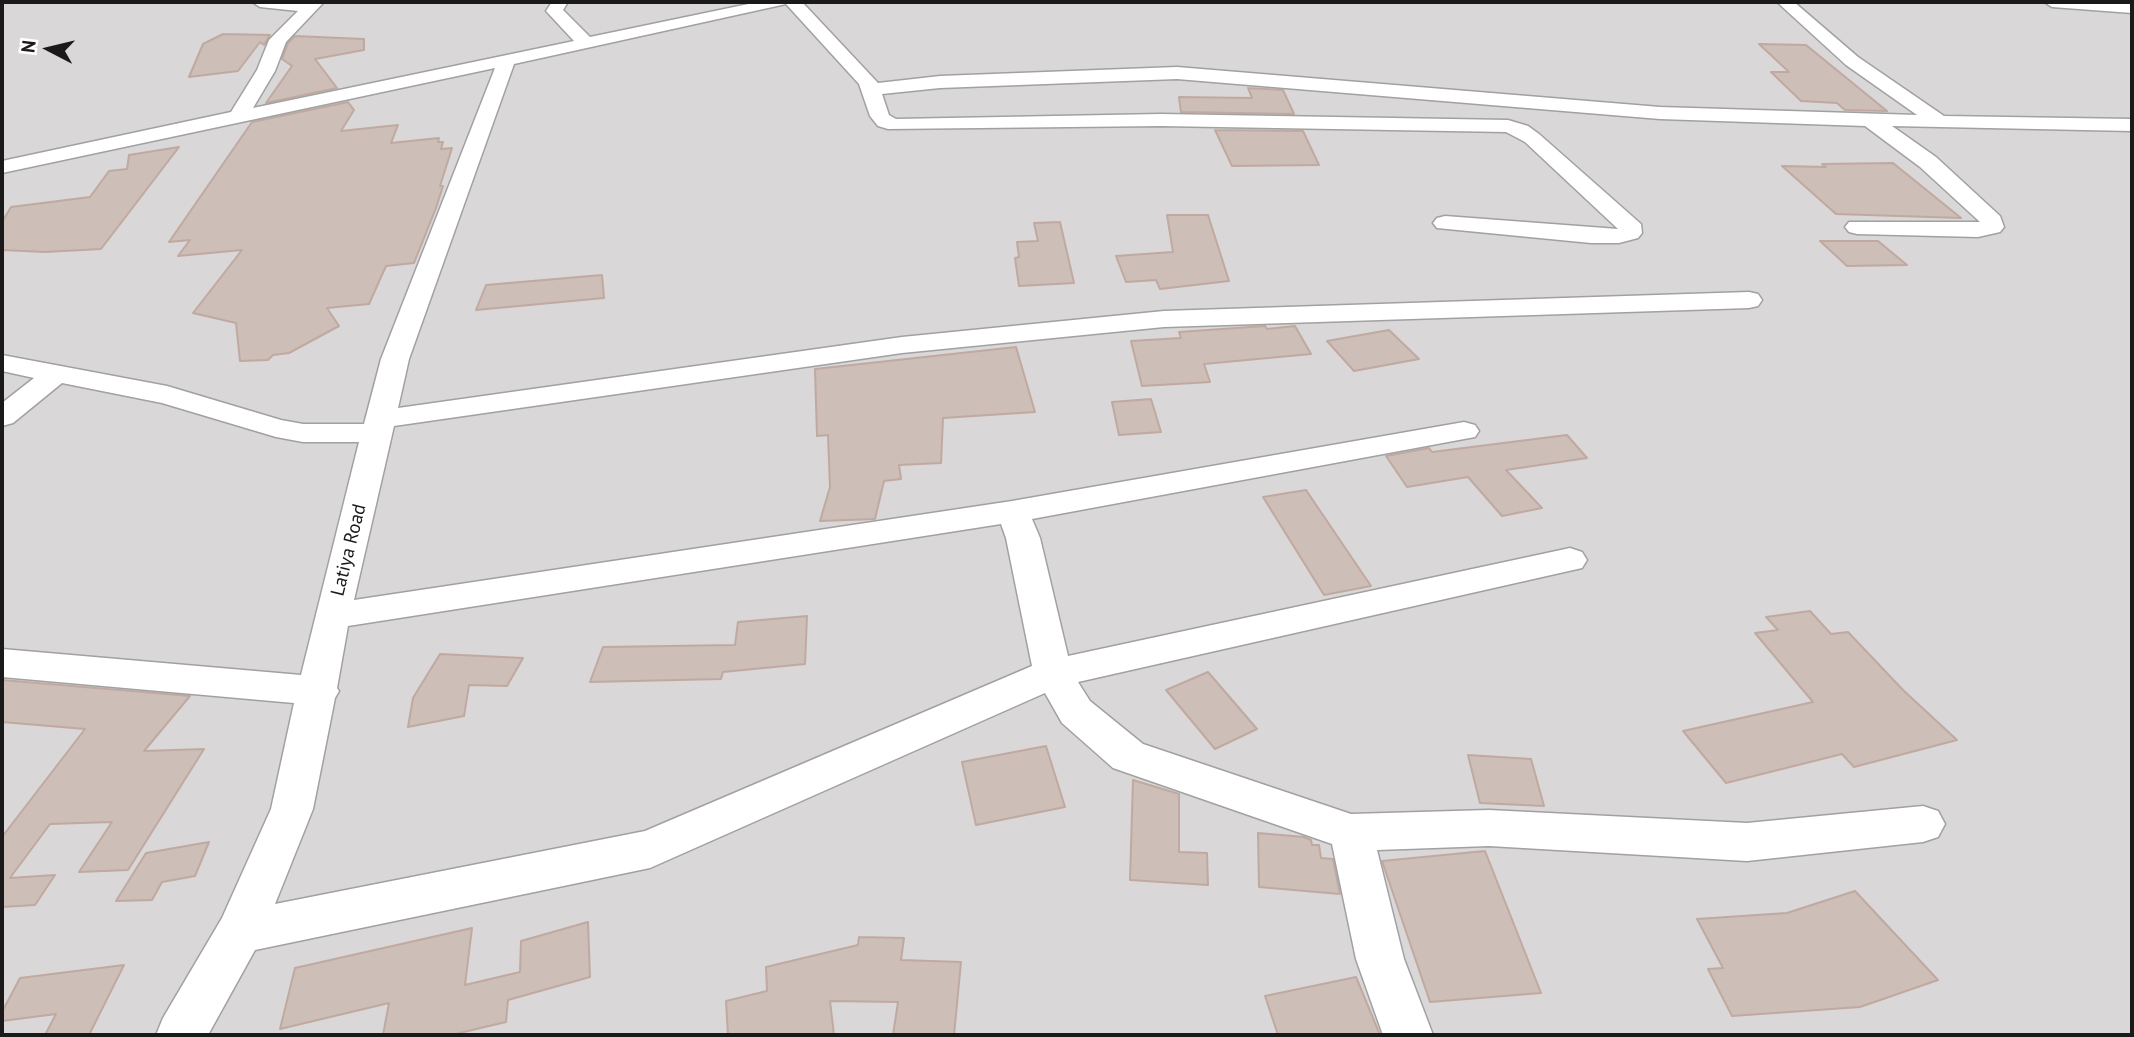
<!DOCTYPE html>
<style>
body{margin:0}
#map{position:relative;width:2134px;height:1037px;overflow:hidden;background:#ede6de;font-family:"PT Sans",sans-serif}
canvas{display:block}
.frame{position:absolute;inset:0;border:4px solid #1a1a1a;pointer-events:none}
.north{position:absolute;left:14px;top:14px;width:70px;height:70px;-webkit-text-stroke:5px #fff;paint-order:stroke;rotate:277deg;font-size:19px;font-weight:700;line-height:28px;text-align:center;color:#1a1a1a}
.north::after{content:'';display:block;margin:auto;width:24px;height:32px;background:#1a1a1a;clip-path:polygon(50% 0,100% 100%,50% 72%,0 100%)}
</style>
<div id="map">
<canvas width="2134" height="1037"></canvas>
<div class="frame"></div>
<div class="north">N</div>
</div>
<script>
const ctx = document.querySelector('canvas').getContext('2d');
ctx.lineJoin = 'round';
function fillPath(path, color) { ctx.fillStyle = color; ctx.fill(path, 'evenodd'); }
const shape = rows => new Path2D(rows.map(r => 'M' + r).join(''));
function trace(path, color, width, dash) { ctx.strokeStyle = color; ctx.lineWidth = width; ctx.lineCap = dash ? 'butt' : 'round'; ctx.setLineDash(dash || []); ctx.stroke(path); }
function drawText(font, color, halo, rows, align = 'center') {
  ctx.font = font + ' "PT Sans",sans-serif'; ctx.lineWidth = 7; ctx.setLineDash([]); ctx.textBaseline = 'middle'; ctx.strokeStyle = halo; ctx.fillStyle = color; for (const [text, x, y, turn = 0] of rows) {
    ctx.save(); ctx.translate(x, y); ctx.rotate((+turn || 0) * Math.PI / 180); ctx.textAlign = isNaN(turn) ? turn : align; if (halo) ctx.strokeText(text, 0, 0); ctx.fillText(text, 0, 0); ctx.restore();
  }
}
fillPath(shape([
 [2,2,2132,2,2132,1035,2,1035]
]), '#d9d7d7');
const building = shape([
 [223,34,270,35,264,45,260,42,238,71,189,77,203,44,223,34],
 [295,36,364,39,364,50,315,59,337,88,266,103,292,66,282,59,288,43,295,36],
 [1759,44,1806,45,1887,111,1845,110,1837,103,1801,101,1771,72,1789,72,1759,44],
 [1248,88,1283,90,1294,114,1181,112,1179,97,1252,98,1248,88],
 [348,102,354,110,341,131,398,125,391,143,439,138,438,142,443,142,441,149,452,148,440,186,443,186,436,208,414,263,386,266,369,304,327,308,339,326,289,353,273,355,268,360,240,361,236,323,193,313,242,250,178,256,190,240,169,242,252,122,348,102],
 [1215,130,1303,131,1319,165,1232,166,1215,130],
 [179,147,101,249,45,252,2,250,2,222,11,207,90,197,109,171,127,169,129,155,179,147],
 [1893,163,1961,218,1836,214,1782,166,1826,167,1822,164,1893,163],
 [1167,215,1208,215,1229,281,1160,289,1156,280,1126,282,1116,256,1173,252,1167,215],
 [1060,222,1074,283,1019,286,1015,258,1019,257,1017,242,1038,241,1034,223,1060,222],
 [1820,241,1878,241,1907,265,1847,266,1820,241],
 [602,275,604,298,476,310,486,285,602,275],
 [1265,326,1267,329,1295,326,1311,354,1204,364,1210,382,1142,386,1131,341,1181,338,1179,332,1265,326],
 [1389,330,1419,359,1354,371,1327,341,1389,330],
 [1016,347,1035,412,943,418,941,463,899,465,901,479,884,481,875,519,820,521,830,487,828,435,817,436,815,369,1016,347],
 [1151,399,1161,432,1119,435,1112,402,1151,399],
 [1567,435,1587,458,1506,470,1542,508,1502,516,1468,477,1407,487,1386,456,1429,448,1432,452,1567,435],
 [1306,490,1371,586,1324,595,1263,497,1306,490],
 [1810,611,1831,634,1848,632,1903,690,1957,740,1854,767,1842,754,1726,783,1683,731,1813,702,1755,633,1778,630,1766,617,1810,611],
 [807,616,805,664,723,672,721,679,590,682,603,647,735,645,738,622,807,616],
 [440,654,523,658,507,686,469,685,464,716,408,727,413,698,440,654],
 [1208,672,1257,729,1215,749,1166,690,1208,672],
 [2,680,190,696,144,751,204,749,128,870,79,872,112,822,50,824,10,878,55,875,35,905,2,907,2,837,85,729,2,722,2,680],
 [1046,746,1065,807,976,825,962,762,1046,746],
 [1468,755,1531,759,1544,806,1480,803,1468,755],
 [1133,780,1179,794,1179,852,1207,853,1208,885,1130,880,1133,780],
 [1258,833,1304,837,1311,840,1312,845,1319,845,1321,858,1333,859,1340,894,1259,887,1258,833],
 [209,842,195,876,162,882,152,900,116,901,146,853,209,842],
 [1485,851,1541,993,1430,1002,1382,861,1485,851],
 [1855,891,1938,980,1860,1007,1732,1016,1708,969,1723,968,1697,919,1787,913,1855,891],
 [588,922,590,977,508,1000,506,1022,451,1035,383,1035,389,1003,280,1029,295,968,472,928,465,985,520,972,521,941,588,922],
 [859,937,904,938,901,960,961,962,954,1035,893,1035,898,1002,830,1001,834,1035,728,1035,726,1001,767,991,766,967,858,945,859,937],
 [124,965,89,1035,45,1035,56,1014,2,1021,2,1012,20,978,124,965],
 [1356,977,1380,1035,1278,1035,1265,996,1356,977]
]);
fillPath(building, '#cdbeb7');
trace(building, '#c0a9a0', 2);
const minor = shape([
 [252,2,324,2,286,42,275,71,253,108,574,41,546,11,552,2,568,2,563,10,590,37,758,2,802,2,878,83,940,76,1177,67,1660,107,1917,115,1846,65,1777,2,1794,2,1858,57,1944,116,2132,119,2132,131,1892,126,1936,157,2000,216,2004,227,2000,232,1978,237,1857,234,1849,232,1845,227,1849,222,1980,222,1920,167,1865,126,1660,119,1177,79,940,88,882,94,889,115,896,119,1161,114,1508,120,1528,126,1539,134,1641,224,1642,233,1638,238,1619,243,1591,243,1437,228,1433,223,1437,218,1445,216,1618,229,1525,142,1506,132,1161,126,888,129,878,126,870,116,859,84,786,4,514,64,409,359,398,408,902,337,1164,311,1749,292,1758,294,1762,300,1758,306,1749,308,1164,327,902,353,394,426,354,600,1012,501,1464,422,1475,425,1479,431,1475,437,1032,519,1040,538,1068,656,1570,548,1582,552,1587,560,1582,568,1078,682,1090,701,1143,744,1351,814,1489,810,1747,823,1923,806,1938,811,1945,824,1938,837,1923,842,1747,861,1489,846,1377,850,1404,959,1433,1035,1383,1035,1356,959,1332,844,1113,768,1062,723,1045,693,650,868,255,950,208,1035,156,1035,163,1018,222,918,271,809,294,703,2,677,2,649,301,675,359,442,303,442,276,437,162,403,62,383,13,423,2,426,2,403,34,378,2,371,2,355,167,386,281,420,303,424,364,424,381,359,495,68,2,173,2,161,231,112,257,70,269,40,298,11,260,7,252,2],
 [1001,524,1006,538,1032,666,645,831,275,904,313,809,335,698,339,691,337,688,348,626,1001,524],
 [2044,2,2132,3,2132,13,2052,7,2044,2]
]);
trace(minor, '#a1a1a1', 3);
fillPath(minor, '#fff');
drawText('19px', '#1a1a1a', '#fff', [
 ["Latiya Road",349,550,-76]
]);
</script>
